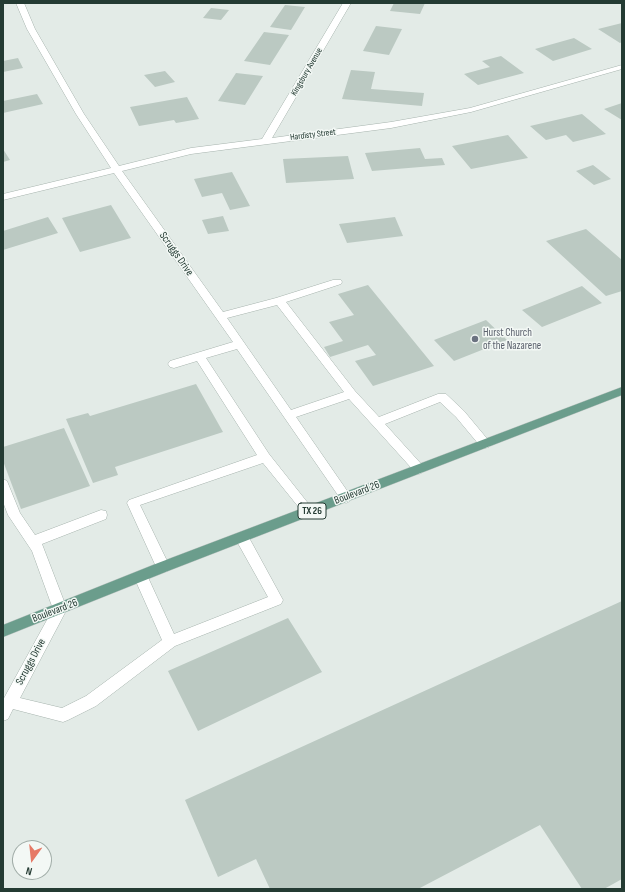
<!DOCTYPE html>
<style>
body{margin:0}
#map{position:relative;width:625px;height:892px;overflow:hidden;background:#e3ebe7;font-family:"Sofia Sans Condensed",sans-serif}
canvas{display:block}
.frame{position:absolute;inset:0;border:4px solid #243b33;pointer-events:none}
.north{position:absolute;left:12px;top:840px;width:40px;height:40px;box-sizing:border-box;background:#f3f8f5;border:1px solid #a0aca7;border-radius:50%;rotate:195deg;font-size:11px;font-weight:700;line-height:16px;text-align:center;color:#243b33}
.north::after{content:'';display:block;margin:auto;width:14px;height:18px;background:#e67966;clip-path:polygon(50% 0,100% 100%,50% 72%,0 100%)}
</style>
<div id="map">
<canvas width="625" height="892"></canvas>
<div class="frame"></div>
<div class="north">N</div>
</div>
<script>
const ctx = document.querySelector('canvas').getContext('2d');
ctx.lineJoin = 'round';
function fillPath(path, color) { ctx.fillStyle = color; ctx.fill(path, 'evenodd'); }
const shape = rows => new Path2D(rows.map(r => 'M' + r).join(''));
function trace(path, color, width, dash) { ctx.strokeStyle = color; ctx.lineWidth = width; ctx.lineCap = dash ? 'butt' : 'round'; ctx.setLineDash(dash || []); ctx.stroke(path); }
function drawText(font, color, halo, rows, align = 'center') {
  ctx.font = font + ' "Sofia Sans Condensed",sans-serif'; ctx.lineWidth = 3; ctx.setLineDash([]); ctx.textBaseline = 'middle'; ctx.strokeStyle = halo; ctx.fillStyle = color; for (const [text, x, y, turn = 0] of rows) {
    ctx.save(); ctx.translate(x, y); ctx.rotate((+turn || 0) * Math.PI / 180); ctx.textAlign = isNaN(turn) ? turn : align; if (halo) ctx.strokeText(text, 0, 0); ctx.fillText(text, 0, 0); ctx.restore();
  }
}
fillPath(shape([
 [394,3,425,3,420,14,390,11],
 [285,5,305,7,291,30,270,27],
 [211,8,229,10,221,20,203,18],
 [622,23,622,42,620,43,598,29],
 [376,26,402,29,389,55,363,51],
 [264,32,289,35,270,65,244,61],
 [574,38,592,49,553,61,535,49],
 [501,56,524,73,478,85,464,74,490,67,482,61],
 [18,58,23,68,3,72,3,61],
 [351,70,375,72,371,89,424,93,422,106,342,99],
 [165,71,175,82,155,87,144,75],
 [236,73,263,76,245,105,218,101],
 [37,94,43,104,3,113,3,101],
 [187,97,199,119,176,123,174,120,139,126,130,107],
 [622,103,622,120,604,109],
 [582,114,606,134,573,142,566,135,546,140,530,126],
 [508,135,528,158,471,169,452,146],
 [420,148,425,159,442,158,445,165,372,171,365,153],
 [3,149,10,160,3,162],
 [348,156,354,179,286,183,283,159],
 [593,165,611,179,594,185,576,171],
 [232,172,250,206,230,210,222,193,202,197,194,179],
 [111,205,131,238,80,252,62,218],
 [223,216,229,231,208,234,202,220],
 [48,217,58,233,3,250,3,231],
 [395,217,403,236,347,243,339,224],
 [586,229,622,260,622,291,606,296,546,241],
 [368,285,434,366,373,386,355,361,376,355,368,345,330,357,324,347,343,341,329,322,354,315,338,294],
 [582,286,602,303,542,327,522,310],
 [486,320,507,340,454,361,434,340],
 [196,384,223,432,115,467,118,475,93,483,66,419,88,413,90,416],
 [64,428,90,486,21,509,3,461,3,447],
 [622,601,622,879,604,889,582,889,540,825,418,889,270,889,256,859,218,877,185,800],
 [288,618,322,672,198,731,168,671]
]), '#bbc9c2');
const minor = shape([
 [16,3,24,3,35,29,84,114,119,166,191,148,262,139,343,3,351,3,272,138,391,122,470,108,622,65,622,69,471,112,391,128,191,154,122,171,223,312,276,298,333,280,341,280,342,282,341,284,286,302,355,391,379,417,438,394,446,394,464,411,489,441,491,444,489,447,485,448,481,447,456,417,440,402,385,424,423,466,425,469,423,472,419,474,415,472,349,399,296,417,350,495,352,498,350,501,346,503,342,501,237,349,206,358,269,454,315,512,313,515,309,517,305,515,263,463,140,505,170,567,168,571,163,572,158,571,127,503,129,500,257,455,197,361,174,368,170,367,168,364,170,361,233,342,114,173,3,200,3,194,111,168,76,114,27,29,16,3],
 [277,305,344,392,291,410,227,318,277,305],
 [3,479,7,481,20,513,35,535,101,510,106,511,107,515,106,519,42,544,67,609,20,698,62,708,86,696,162,640,134,577,136,573,141,572,146,573,174,634,268,597,235,538,237,534,242,533,247,534,283,600,281,604,175,646,96,706,68,720,63,722,13,709,8,719,3,721,3,700,53,609,32,551,8,515,3,502,3,479]
]);
const major = shape([
 [622,387,622,395,168,571,3,637,3,625,158,563,622,387]
]);
trace(minor, '#a6b3ad', 1);
trace(major, '#c2c8c6', 1);
fillPath(minor, '#fff');
fillPath(major, '#6b9d8c');
for (const [x, y, r, color] of [
 [475,339,4,"#6b7280"]
]) { const dot = new Path2D(); dot.arc(x, y, r, 0, 2 * Math.PI); ctx.fillStyle = color; ctx.fill(dot); trace(dot, '#f3f8f5', 1.5); }
drawText('9px', '#243b33', '#f3f8f5', [
 ["Kingsbury Avenue",307,72,-60],
 ["Hardisty Street",313,135,-7]
]);
for (const [x, y, w] of [
 [312,511,28]
]) { const box = new Path2D(); box.roundRect(x - w / 2, y - 8, w, 16, 3); ctx.fillStyle = '#f3f8f5'; ctx.fill(box); trace(box, '#243b33', 1); }
drawText('bold 10px', '#243b33', null, [
 ["TX 26",312,511]
]);
drawText('11px', '#243b33', '#f3f8f5', [
 ["Scruggs Drive",176,254,55],
 ["Boulevard 26",357,493,-21],
 ["Boulevard 26",55,611,-21],
 ["Scruggs Drive",31,662,-62]
]);
drawText('11px', '#5b616d', '#f3f8f5', [
 ["Hurst Church",483,333],
 ["of the Nazarene",483,346]
], 'left');
</script>
